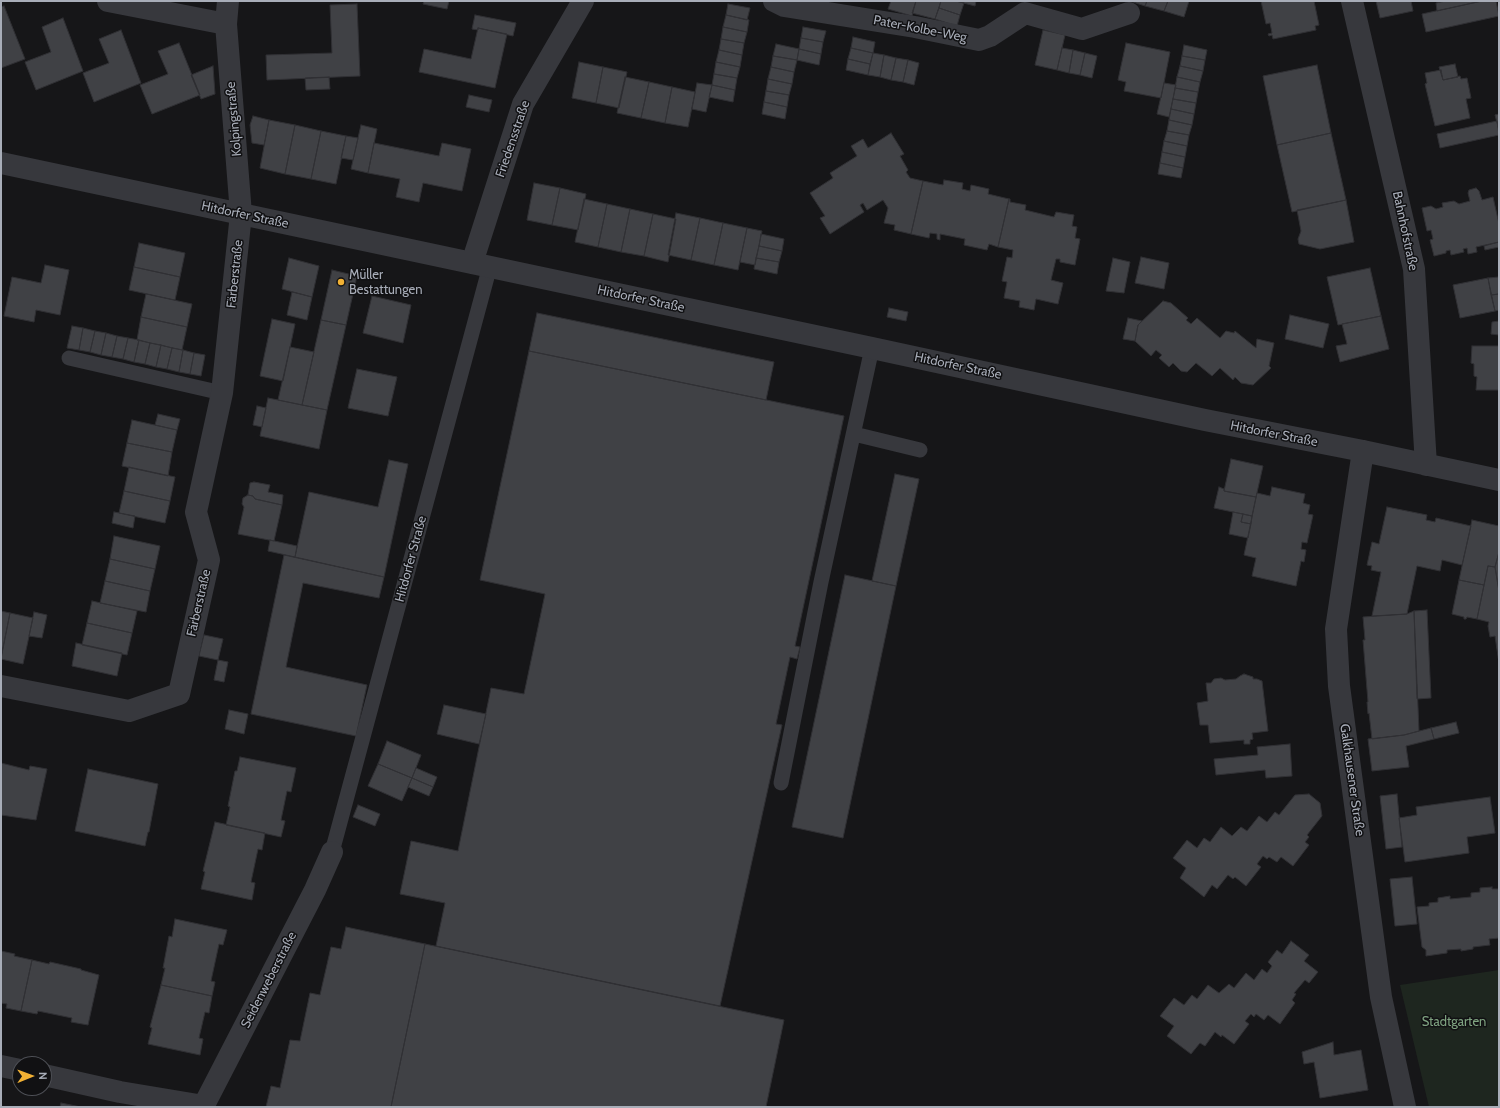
<!DOCTYPE html>
<meta charset="utf-8">
<style>
body{margin:0}
#map{position:relative;width:1500px;height:1108px;overflow:hidden;background:#161618;font-family:Cabin,sans-serif}
canvas{display:block}
.frame{position:absolute;inset:0;border:2px solid #a8adb8;pointer-events:none}
.north{position:absolute;left:12px;top:1056px;width:40px;height:40px;box-sizing:border-box;background:#111113;border:1px solid #4d4f55;border-radius:50%;rotate:89deg;font-size:11px;font-weight:700;line-height:16px;text-align:center;color:#a8adb8}
.north::after{content:'';display:block;margin:auto;width:14px;height:18px;background:#f2b134;clip-path:polygon(50% 0,100% 100%,50% 72%,0 100%)}
</style>
<div id="map">
<canvas width="1500" height="1108"></canvas>
<div class="frame"></div>
<div class="north">N</div>
</div>
<script>
const ctx = document.querySelector('canvas').getContext('2d');
ctx.lineJoin = 'round';
function fillPath(path, color) { ctx.fillStyle = color; ctx.fill(path, 'evenodd'); }
const shape = rows => new Path2D(rows.map(r => 'M' + r).join(''));
function trace(path, color, width, dash) { ctx.strokeStyle = color; ctx.lineWidth = width; ctx.lineCap = dash ? 'butt' : 'round'; ctx.setLineDash(dash || []); ctx.stroke(path); }
function drawText(font, color, halo, rows, align = 'center') {
  ctx.font = font + ' Cabin,sans-serif'; ctx.lineWidth = 3; ctx.setLineDash([]); ctx.textBaseline = 'middle'; ctx.strokeStyle = halo; ctx.fillStyle = color; for (const [text, x, y, turn = 0] of rows) {
    ctx.save(); ctx.translate(x, y); ctx.rotate((+turn || 0) * Math.PI / 180); ctx.textAlign = isNaN(turn) ? turn : align; if (halo) ctx.strokeText(text, 0, 0); ctx.fillText(text, 0, 0); ctx.restore();
  }
}
fillPath(shape([
 [1499,970,1499,1107,1429,1107,1400,985]
]), '#1e261f');
const building = shape([
 [424,1,449,1,447,9,423,4,424,1],
 [891,1,916,1,912,16,888,9,891,1],
 [916,1,941,1,935,19,912,13,916,1],
 [941,1,956,1,964,3,960,15,939,8,941,1],
 [956,1,976,1,975,6,956,1],
 [1130,1,1147,1,1145,6,1130,1],
 [1147,1,1168,1,1164,11,1145,6,1147,1],
 [1168,1,1189,1,1184,17,1164,11,1168,1],
 [1261,1,1314,1,1319,25,1315,26,1316,30,1273,39,1272,35,1269,36,1268,34,1272,33,1270,23,1266,24,1261,1],
 [1376,1,1411,1,1413,11,1380,18,1376,1],
 [1446,1,1482,1,1437,11,1436,3,1446,1],
 [1482,1,1496,1,1499,16,1426,32,1422,14,1482,1],
 [357,4,360,76,267,80,266,55,332,53,330,5,357,4],
 [728,4,750,8,747,20,726,15,728,4],
 [4,6,25,59,1,68,1,7,4,6],
 [939,8,960,15,957,26,935,19,939,8],
 [475,15,516,23,513,36,478,28,478,30,472,29,475,15],
 [726,15,749,20,747,32,723,27,726,15],
 [63,18,83,71,36,90,25,62,51,52,42,27,63,18],
 [723,27,747,32,744,43,721,39,723,27],
 [803,27,826,31,823,42,801,38,803,27],
 [478,28,507,34,495,88,419,72,424,49,471,59,478,28],
 [121,30,141,83,94,102,83,73,109,63,99,39,121,30],
 [1043,30,1065,35,1057,70,1035,65,1043,30],
 [853,37,875,42,873,53,851,48,853,37],
 [801,38,823,42,821,54,799,49,801,38],
 [721,39,744,43,742,55,719,50,721,39],
 [179,43,200,95,152,114,140,85,168,74,158,51,179,43],
 [1126,43,1170,52,1161,98,1124,91,1126,82,1118,80,1126,43],
 [776,44,799,49,797,60,773,56,776,44],
 [1184,45,1207,50,1205,60,1182,56,1184,45],
 [851,48,873,53,870,64,848,59,851,48],
 [1062,48,1073,50,1069,73,1057,70,1062,48],
 [799,49,821,54,819,65,797,60,799,49],
 [719,50,742,55,740,67,716,62,719,50],
 [1073,50,1085,53,1080,75,1069,73,1073,50],
 [873,53,884,55,880,77,868,75,873,53],
 [1085,53,1097,56,1092,78,1080,75,1085,53],
 [884,55,896,58,891,80,880,77,884,55],
 [773,56,797,60,794,72,771,67,773,56],
 [1182,56,1205,60,1203,71,1180,66,1182,56],
 [896,58,908,60,903,82,891,80,896,58],
 [848,59,870,64,868,75,846,70,848,59],
 [908,60,919,63,914,85,903,82,908,60],
 [579,62,603,67,596,103,572,98,579,62],
 [716,62,740,67,737,78,714,74,716,62],
 [1455,64,1458,77,1443,80,1439,67,1455,64],
 [1317,65,1331,133,1277,145,1263,76,1317,65],
 [213,66,215,94,201,99,191,75,213,66],
 [1180,66,1203,71,1200,82,1177,77,1180,66],
 [603,67,627,72,619,108,596,103,603,67],
 [771,67,794,72,792,84,768,79,771,67],
 [1441,70,1443,80,1460,76,1461,79,1467,78,1471,98,1466,99,1470,118,1435,126,1425,84,1427,83,1425,73,1441,70],
 [714,74,737,78,735,90,712,85,714,74],
 [329,77,330,89,306,90,305,78,329,77],
 [625,77,649,82,641,118,617,113,625,77],
 [1177,77,1200,82,1198,92,1175,88,1177,77],
 [768,79,792,84,789,95,766,91,768,79],
 [649,82,672,87,665,123,641,118,649,82],
 [697,83,712,85,706,112,692,109,697,83],
 [1164,83,1176,85,1169,117,1157,114,1164,83],
 [712,85,735,90,733,102,709,97,712,85],
 [672,87,695,92,688,127,665,123,672,87],
 [1175,88,1198,92,1196,103,1173,99,1175,88],
 [766,91,789,95,787,107,764,102,766,91],
 [469,95,492,100,489,112,466,107,469,95],
 [1173,99,1196,103,1194,114,1171,109,1173,99],
 [764,102,787,107,785,119,762,114,764,102],
 [1171,109,1194,114,1192,125,1169,120,1171,109],
 [1499,114,1499,130,1495,115,1499,114],
 [253,116,269,120,264,145,252,143,250,125,253,116],
 [269,120,295,125,285,174,260,168,269,120],
 [1169,120,1192,125,1189,135,1167,131,1169,120],
 [1497,121,1499,135,1440,148,1437,134,1497,121],
 [295,125,321,131,311,179,285,174,295,125],
 [361,125,377,129,368,173,351,169,361,125],
 [321,131,346,136,336,184,311,179,321,131],
 [1167,131,1189,135,1187,146,1164,141,1167,131],
 [891,133,904,154,900,156,908,170,906,172,910,178,923,181,911,234,894,230,895,225,884,223,888,208,883,200,867,210,863,203,860,205,864,212,830,234,820,218,825,216,810,193,833,178,830,173,857,156,851,146,863,139,868,148,891,133],
 [1331,133,1346,200,1292,212,1277,145,1331,133],
 [346,136,358,138,353,160,341,158,346,136],
 [1164,141,1187,146,1185,157,1162,152,1164,141],
 [374,143,439,156,442,143,471,149,462,191,423,183,419,202,396,197,400,179,368,173,374,143],
 [1162,152,1185,157,1183,168,1160,163,1162,152],
 [1160,163,1183,168,1181,178,1158,174,1160,163],
 [944,180,963,183,962,189,970,191,971,185,989,189,988,194,1009,199,998,247,989,244,987,250,964,245,965,239,940,234,940,240,937,239,937,234,930,233,929,238,911,234,923,181,943,185,944,180],
 [534,183,560,188,552,225,527,220,534,183],
 [560,188,586,194,578,230,552,225,560,188],
 [1476,188,1479,191,1482,200,1493,197,1499,224,1499,242,1476,247,1477,252,1468,254,1467,248,1463,249,1464,252,1451,255,1450,250,1446,251,1446,253,1434,256,1430,240,1433,239,1431,230,1427,231,1422,208,1431,206,1436,209,1443,207,1442,203,1454,201,1459,204,1470,201,1468,193,1469,190,1476,188],
 [584,199,607,204,598,247,575,242,584,199],
 [1009,199,1010,199,1010,202,1026,205,1025,210,1054,217,1056,212,1074,215,1072,226,1077,227,1075,238,1080,239,1075,265,1060,262,1060,259,1056,259,1051,280,1063,283,1058,304,1036,299,1034,310,1019,307,1020,301,1004,298,1007,282,1002,281,1007,257,1012,258,1013,250,998,247,1009,199],
 [1346,200,1354,242,1320,249,1299,244,1298,239,1301,231,1297,210,1346,200],
 [607,204,630,209,621,252,598,247,607,204],
 [630,209,653,214,644,256,621,252,630,209],
 [676,213,700,218,691,260,668,255,676,213],
 [653,214,676,219,668,262,644,256,653,214],
 [700,218,723,223,714,265,691,260,700,218],
 [723,223,747,228,738,270,714,265,723,223],
 [747,228,762,231,755,265,740,262,747,228],
 [761,234,784,239,782,251,759,246,761,234],
 [1499,242,1499,247,1485,250,1484,246,1499,242],
 [139,243,185,253,180,277,134,267,139,243],
 [759,246,782,251,779,262,756,258,759,246],
 [1141,257,1169,263,1164,289,1135,283,1141,257],
 [289,258,319,266,312,297,282,289,289,258],
 [756,258,779,262,777,274,754,269,756,258],
 [1113,258,1130,262,1124,293,1106,291,1113,258],
 [45,265,69,270,60,315,36,310,34,322,4,316,12,277,41,283,45,265],
 [134,267,180,277,175,300,129,290,134,267],
 [1370,268,1381,316,1338,325,1327,277,1370,268],
 [332,270,357,276,346,325,321,320,332,270],
 [1499,277,1499,294,1491,295,1488,278,1499,277],
 [1488,278,1495,311,1460,318,1453,285,1488,278],
 [292,292,312,297,307,320,287,315,292,292],
 [146,294,192,304,187,327,141,317,146,294],
 [1499,294,1499,310,1495,311,1491,295,1499,294],
 [372,296,411,305,403,343,363,333,372,296],
 [1163,301,1171,303,1188,318,1186,320,1191,324,1197,318,1220,338,1226,331,1234,333,1235,331,1256,348,1257,339,1274,343,1269,366,1271,368,1253,385,1241,383,1235,377,1233,380,1220,368,1212,376,1196,363,1187,372,1181,371,1173,363,1169,367,1159,358,1162,355,1156,350,1151,356,1135,341,1138,325,1163,301],
 [889,308,908,312,906,321,887,317,889,308],
 [537,313,774,362,766,400,529,351,537,313],
 [1290,315,1329,324,1323,348,1285,339,1290,315],
 [1381,316,1389,349,1340,362,1336,346,1347,344,1342,324,1381,316],
 [141,317,187,327,182,350,137,340,141,317],
 [1128,318,1142,321,1138,325,1135,341,1123,339,1128,318],
 [272,319,295,324,283,381,260,376,272,319],
 [321,320,346,325,327,410,302,405,321,320],
 [1499,321,1499,335,1491,334,1492,322,1499,321],
 [72,326,83,328,79,350,67,348,72,326],
 [83,328,95,331,90,352,79,350,83,328],
 [95,331,106,333,101,355,90,352,95,331],
 [106,333,117,336,112,357,101,355,106,333],
 [117,336,128,338,123,359,112,357,117,336],
 [128,338,139,340,134,362,123,359,128,338],
 [139,340,150,343,145,364,134,362,139,340],
 [150,343,161,345,156,367,145,364,150,343],
 [161,345,172,348,167,369,156,367,161,345],
 [1472,346,1499,346,1499,390,1476,390,1477,377,1474,376,1474,364,1471,363,1472,346],
 [290,347,314,352,302,405,278,400,290,347],
 [172,348,183,350,179,372,167,369,172,348],
 [183,350,194,353,190,374,179,372,183,350],
 [529,351,844,416,795,646,800,647,797,659,790,657,776,724,782,725,720,1006,436,946,445,903,400,894,411,841,458,851,491,688,524,694,545,594,480,580,529,351],
 [194,353,205,355,201,376,190,374,194,353],
 [357,369,397,377,388,416,348,408,357,369],
 [268,398,327,410,319,449,260,436,268,398],
 [257,406,266,408,262,427,253,425,257,406],
 [158,414,180,419,177,430,155,425,158,414],
 [132,420,177,430,172,452,127,443,132,420],
 [127,443,172,452,168,476,122,466,127,443],
 [1231,459,1263,466,1256,497,1224,491,1231,459],
 [389,460,408,464,384,577,295,557,309,492,378,507,389,460],
 [129,467,175,477,170,501,124,491,129,467],
 [895,474,919,479,896,586,872,581,895,474],
 [254,482,270,485,268,492,283,495,282,505,255,499,253,496,248,495,250,483,254,482],
 [1219,487,1224,489,1224,491,1256,497,1252,516,1214,508,1219,487],
 [1272,487,1305,494,1303,503,1310,505,1308,514,1313,515,1307,543,1302,542,1301,549,1306,550,1304,562,1301,561,1296,586,1252,576,1256,558,1244,555,1257,493,1270,496,1272,487],
 [124,491,170,501,165,523,119,513,124,491],
 [248,495,253,496,255,499,282,505,274,541,238,534,244,507,242,504,243,498,248,495],
 [1387,507,1427,515,1426,520,1435,522,1436,518,1471,526,1462,565,1442,560,1440,571,1417,566,1407,614,1372,616,1381,572,1371,570,1372,566,1367,565,1372,542,1379,544,1387,507],
 [114,512,135,516,133,528,112,523,114,512],
 [1233,512,1243,514,1241,522,1251,524,1248,538,1229,534,1233,512],
 [1243,514,1252,516,1251,524,1241,522,1243,514],
 [1472,520,1499,526,1499,552,1495,567,1488,566,1484,585,1459,580,1472,520],
 [114,536,160,546,155,569,110,559,114,536],
 [270,540,297,546,295,557,268,551,270,540],
 [1499,552,1499,591,1495,567,1499,552],
 [284,555,384,577,379,598,303,583,286,667,367,685,356,736,251,714,284,555],
 [110,559,155,569,150,591,105,581,110,559],
 [1488,566,1495,567,1499,591,1499,663,1495,636,1490,637,1488,626,1489,622,1477,619,1488,566],
 [845,575,896,586,843,838,792,827,845,575],
 [1459,580,1484,585,1477,619,1467,617,1466,619,1464,619,1464,617,1452,614,1459,580],
 [105,581,150,591,146,612,100,603,105,581],
 [92,601,137,611,132,633,87,623,92,601],
 [1427,610,1431,698,1417,699,1414,611,1427,610],
 [1,611,10,613,1,657,1,611],
 [1414,611,1419,731,1404,735,1372,739,1369,713,1368,714,1367,702,1368,702,1363,640,1365,640,1363,617,1407,614,1414,611],
 [34,612,47,615,42,638,29,636,34,612],
 [10,613,33,618,23,664,1,659,10,613],
 [87,623,132,633,127,655,82,645,87,623],
 [204,635,223,639,218,660,199,656,204,635],
 [76,643,122,653,117,676,72,666,76,643],
 [218,660,228,662,224,682,214,680,218,660],
 [1244,674,1253,677,1253,679,1257,679,1262,681,1268,731,1252,733,1253,739,1250,740,1250,744,1244,744,1244,740,1210,743,1208,725,1200,725,1197,703,1208,701,1206,683,1211,683,1214,679,1221,678,1225,680,1236,679,1240,676,1244,674],
 [444,705,486,714,479,744,437,734,444,705],
 [229,710,248,714,244,734,225,729,229,710],
 [1456,722,1459,733,1434,739,1431,728,1456,722],
 [1431,728,1434,739,1406,746,1409,767,1372,771,1368,739,1404,735,1431,728],
 [387,741,421,755,412,778,378,764,387,741],
 [1290,744,1292,776,1266,778,1265,770,1216,775,1214,759,1258,755,1257,747,1290,744],
 [240,757,296,768,291,792,287,791,281,820,285,821,281,837,226,825,230,807,228,806,235,771,237,771,240,757],
 [1,763,29,770,30,766,47,769,36,820,1,815,1,763],
 [378,764,412,778,402,801,368,786,378,764],
 [416,768,437,777,433,787,412,778,416,768],
 [88,769,158,784,149,832,148,832,145,846,75,831,88,769],
 [412,778,433,787,429,796,408,787,412,778],
 [1309,794,1320,803,1322,816,1307,835,1309,837,1305,842,1309,845,1293,866,1281,857,1277,862,1269,857,1267,859,1263,856,1257,864,1261,867,1246,886,1235,877,1233,879,1228,875,1217,889,1212,885,1204,897,1180,878,1186,868,1173,858,1187,840,1197,848,1204,838,1210,842,1221,827,1232,836,1241,827,1247,831,1259,816,1267,822,1275,812,1279,815,1295,795,1309,794],
 [1397,794,1402,847,1386,849,1380,796,1397,794],
 [1490,797,1495,833,1467,837,1469,853,1405,862,1399,818,1417,815,1416,807,1490,797],
 [358,805,380,814,375,826,353,817,358,805],
 [215,822,265,833,262,850,258,849,251,882,255,883,252,900,201,889,205,872,203,871,215,822],
 [1412,877,1417,924,1395,926,1390,879,1412,877],
 [1492,887,1492,889,1499,889,1499,938,1489,939,1490,945,1473,947,1473,949,1461,951,1461,949,1447,950,1447,953,1426,956,1426,950,1422,947,1417,907,1429,906,1429,903,1438,902,1438,898,1450,896,1450,899,1471,897,1471,893,1480,892,1480,888,1492,887],
 [175,919,227,930,223,945,219,944,211,981,215,982,212,996,161,985,165,968,163,968,169,936,172,937,175,919],
 [346,927,425,944,391,1107,266,1107,271,1086,280,1088,290,1040,300,1041,310,993,320,995,331,947,341,949,346,927],
 [1291,941,1309,955,1304,961,1318,972,1309,983,1305,980,1294,993,1296,994,1292,1000,1295,1003,1280,1024,1268,1015,1264,1020,1256,1014,1254,1017,1251,1014,1245,1021,1249,1024,1234,1044,1222,1035,1221,1037,1215,1032,1205,1046,1200,1043,1191,1054,1167,1036,1174,1026,1160,1016,1174,998,1184,1005,1192,995,1197,999,1208,985,1219,993,1229,984,1234,988,1246,973,1254,980,1262,969,1267,973,1272,966,1268,962,1277,950,1282,954,1291,941],
 [425,944,784,1020,766,1107,391,1107,425,944],
 [1,951,15,954,14,956,32,960,21,1011,6,1008,7,1004,1,1003,1,951],
 [32,960,49,964,50,962,81,969,81,970,99,975,88,1025,71,1022,72,1018,38,1011,37,1014,21,1011,32,960],
 [161,985,212,996,209,1013,205,1012,199,1038,203,1039,200,1055,148,1044,152,1028,150,1027,161,985],
 [1333,1042,1334,1055,1361,1050,1368,1090,1320,1098,1314,1062,1304,1064,1302,1052,1333,1042],
 [61,1103,81,1107,60,1107,61,1103]
]);
fillPath(building, '#404145');
trace(building, '#303034', 1);
trace(shape([
 [69,358,222,393],
 [854,434,920,450],
 [781,783,821,582,872,348],
 [332,852,490,266]
]), '#37383d', 15);
trace(shape([
 [108,1,226,24],
 [774,1,784,6,915,27,979,40,990,36,1025,13,1082,29,1129,13],
 [1352,1,1414,269,1426,465],
 [1,163,872,348,1205,420,1363,451,1499,480],
 [472,263,523,104,583,1],
 [1363,451,1336,629,1339,686,1381,997,1405,1107],
 [1,686,129,711,179,694,209,560,196,512,222,393,241,214,226,24,228,1],
 [1,1066,20,1070],
 [44,1075,120,1092,204,1106],
 [203,1107,315,890,332,852]
]), '#37383d', 22);
for (const [x, y, r, color] of [
 [341,282,4,"#f2b134"]
]) { const dot = new Path2D(); dot.arc(x, y, r, 0, 2 * Math.PI); ctx.fillStyle = color; ctx.fill(dot); trace(dot, '#111113', 1.5); }
drawText('13px', '#a8adb8', '#111113', [
 ["Pater-Kolbe-Weg",920,29,11],
 ["Kolpingstraße",234,119,-95],
 ["Friedensstraße",513,139,-71],
 ["Hitdorfer Straße",245,215,12],
 ["Bahnhofstraße",1405,231,78],
 ["Färberstraße",235,274,-84],
 ["Hitdorfer Straße",641,299,12],
 ["Hitdorfer Straße",958,366,12],
 ["Hitdorfer Straße",1274,434,11],
 ["Hitdorfer Straße",411,559,-75],
 ["Färberstraße",199,603,-77],
 ["Galkhausener Straße",1352,780,82],
 ["Seidenweberstraße",269,980,-63]
]);
drawText('13px', '#a8adb8', '#111113', [
 ["Müller",349,275],
 ["Bestattungen",349,290]
], 'left');
drawText('13px', '#7fa381', '#111113', [
 ["Stadtgarten",1454,1022]
]);
</script>
